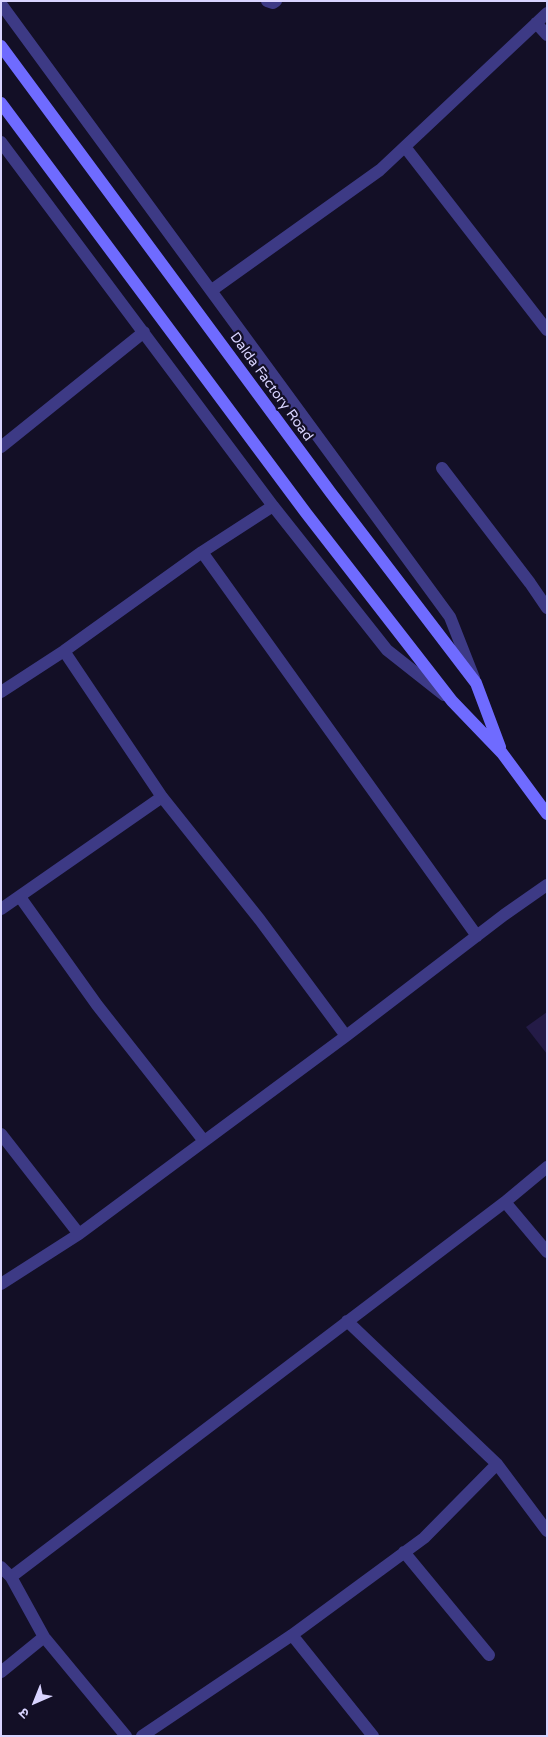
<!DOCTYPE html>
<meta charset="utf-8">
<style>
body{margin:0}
#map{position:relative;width:548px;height:1737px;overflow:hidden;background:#130f26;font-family:"Varela Round","Noto Sans Devanagari",sans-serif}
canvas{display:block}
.frame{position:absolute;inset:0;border:2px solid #d9d4ff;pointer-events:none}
.north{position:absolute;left:10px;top:1677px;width:50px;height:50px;-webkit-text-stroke:4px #130f26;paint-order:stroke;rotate:224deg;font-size:14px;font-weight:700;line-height:20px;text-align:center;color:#d9d4ff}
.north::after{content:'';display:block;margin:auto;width:18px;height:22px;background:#d9d4ff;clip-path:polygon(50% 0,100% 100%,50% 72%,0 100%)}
</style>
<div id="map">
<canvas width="548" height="1737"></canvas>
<div class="frame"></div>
<div class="north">उ</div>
</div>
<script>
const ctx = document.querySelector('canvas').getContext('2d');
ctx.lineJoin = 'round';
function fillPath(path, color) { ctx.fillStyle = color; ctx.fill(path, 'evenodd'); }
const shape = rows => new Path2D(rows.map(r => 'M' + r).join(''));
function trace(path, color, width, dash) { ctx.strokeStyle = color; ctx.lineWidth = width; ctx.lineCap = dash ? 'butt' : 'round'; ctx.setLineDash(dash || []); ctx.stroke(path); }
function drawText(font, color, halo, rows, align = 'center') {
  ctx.font = font + ' "Varela Round",sans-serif'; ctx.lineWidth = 4.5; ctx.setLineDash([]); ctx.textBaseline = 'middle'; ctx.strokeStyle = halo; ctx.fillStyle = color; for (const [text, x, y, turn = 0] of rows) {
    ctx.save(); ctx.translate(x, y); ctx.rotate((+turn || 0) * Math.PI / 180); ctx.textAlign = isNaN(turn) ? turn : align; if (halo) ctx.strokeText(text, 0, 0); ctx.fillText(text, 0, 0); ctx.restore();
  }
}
fillPath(shape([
 [547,1012,547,1054,526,1027]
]), '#241b47');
trace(shape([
 [267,1,273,3,276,1],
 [1,4,450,617,474,678],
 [536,23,547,35],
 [1,142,273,506,387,650,444,695],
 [405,147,547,330],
 [212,290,380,170,547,13],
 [1,447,144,332],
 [442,468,530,583,547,608],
 [202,552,477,936],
 [64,651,162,797,260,920,346,1036],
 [1,692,64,651,202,552,273,506],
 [20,897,97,1005,204,1141],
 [1,909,162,797],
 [1,1134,79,1234],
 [505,1202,547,1252],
 [1,1284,79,1234,346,1036,504,915,547,885],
 [347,1321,497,1464],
 [404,1552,489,1655],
 [1,1567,11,1577,44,1637,126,1736],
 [11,1577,505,1202,547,1167],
 [292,1635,373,1736],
 [1,1672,44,1637],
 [142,1736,292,1635,424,1538,497,1464,547,1531]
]), '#3d3a85', 12);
trace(shape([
 [1,46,331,493,476,683,500,747],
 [1,103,306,513,452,701,502,753,547,814]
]), '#6f6bff', 12);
drawText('14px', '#d9d4ff', '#130f26', [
 ["Dalda Factory Road",271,387,54]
]);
</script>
